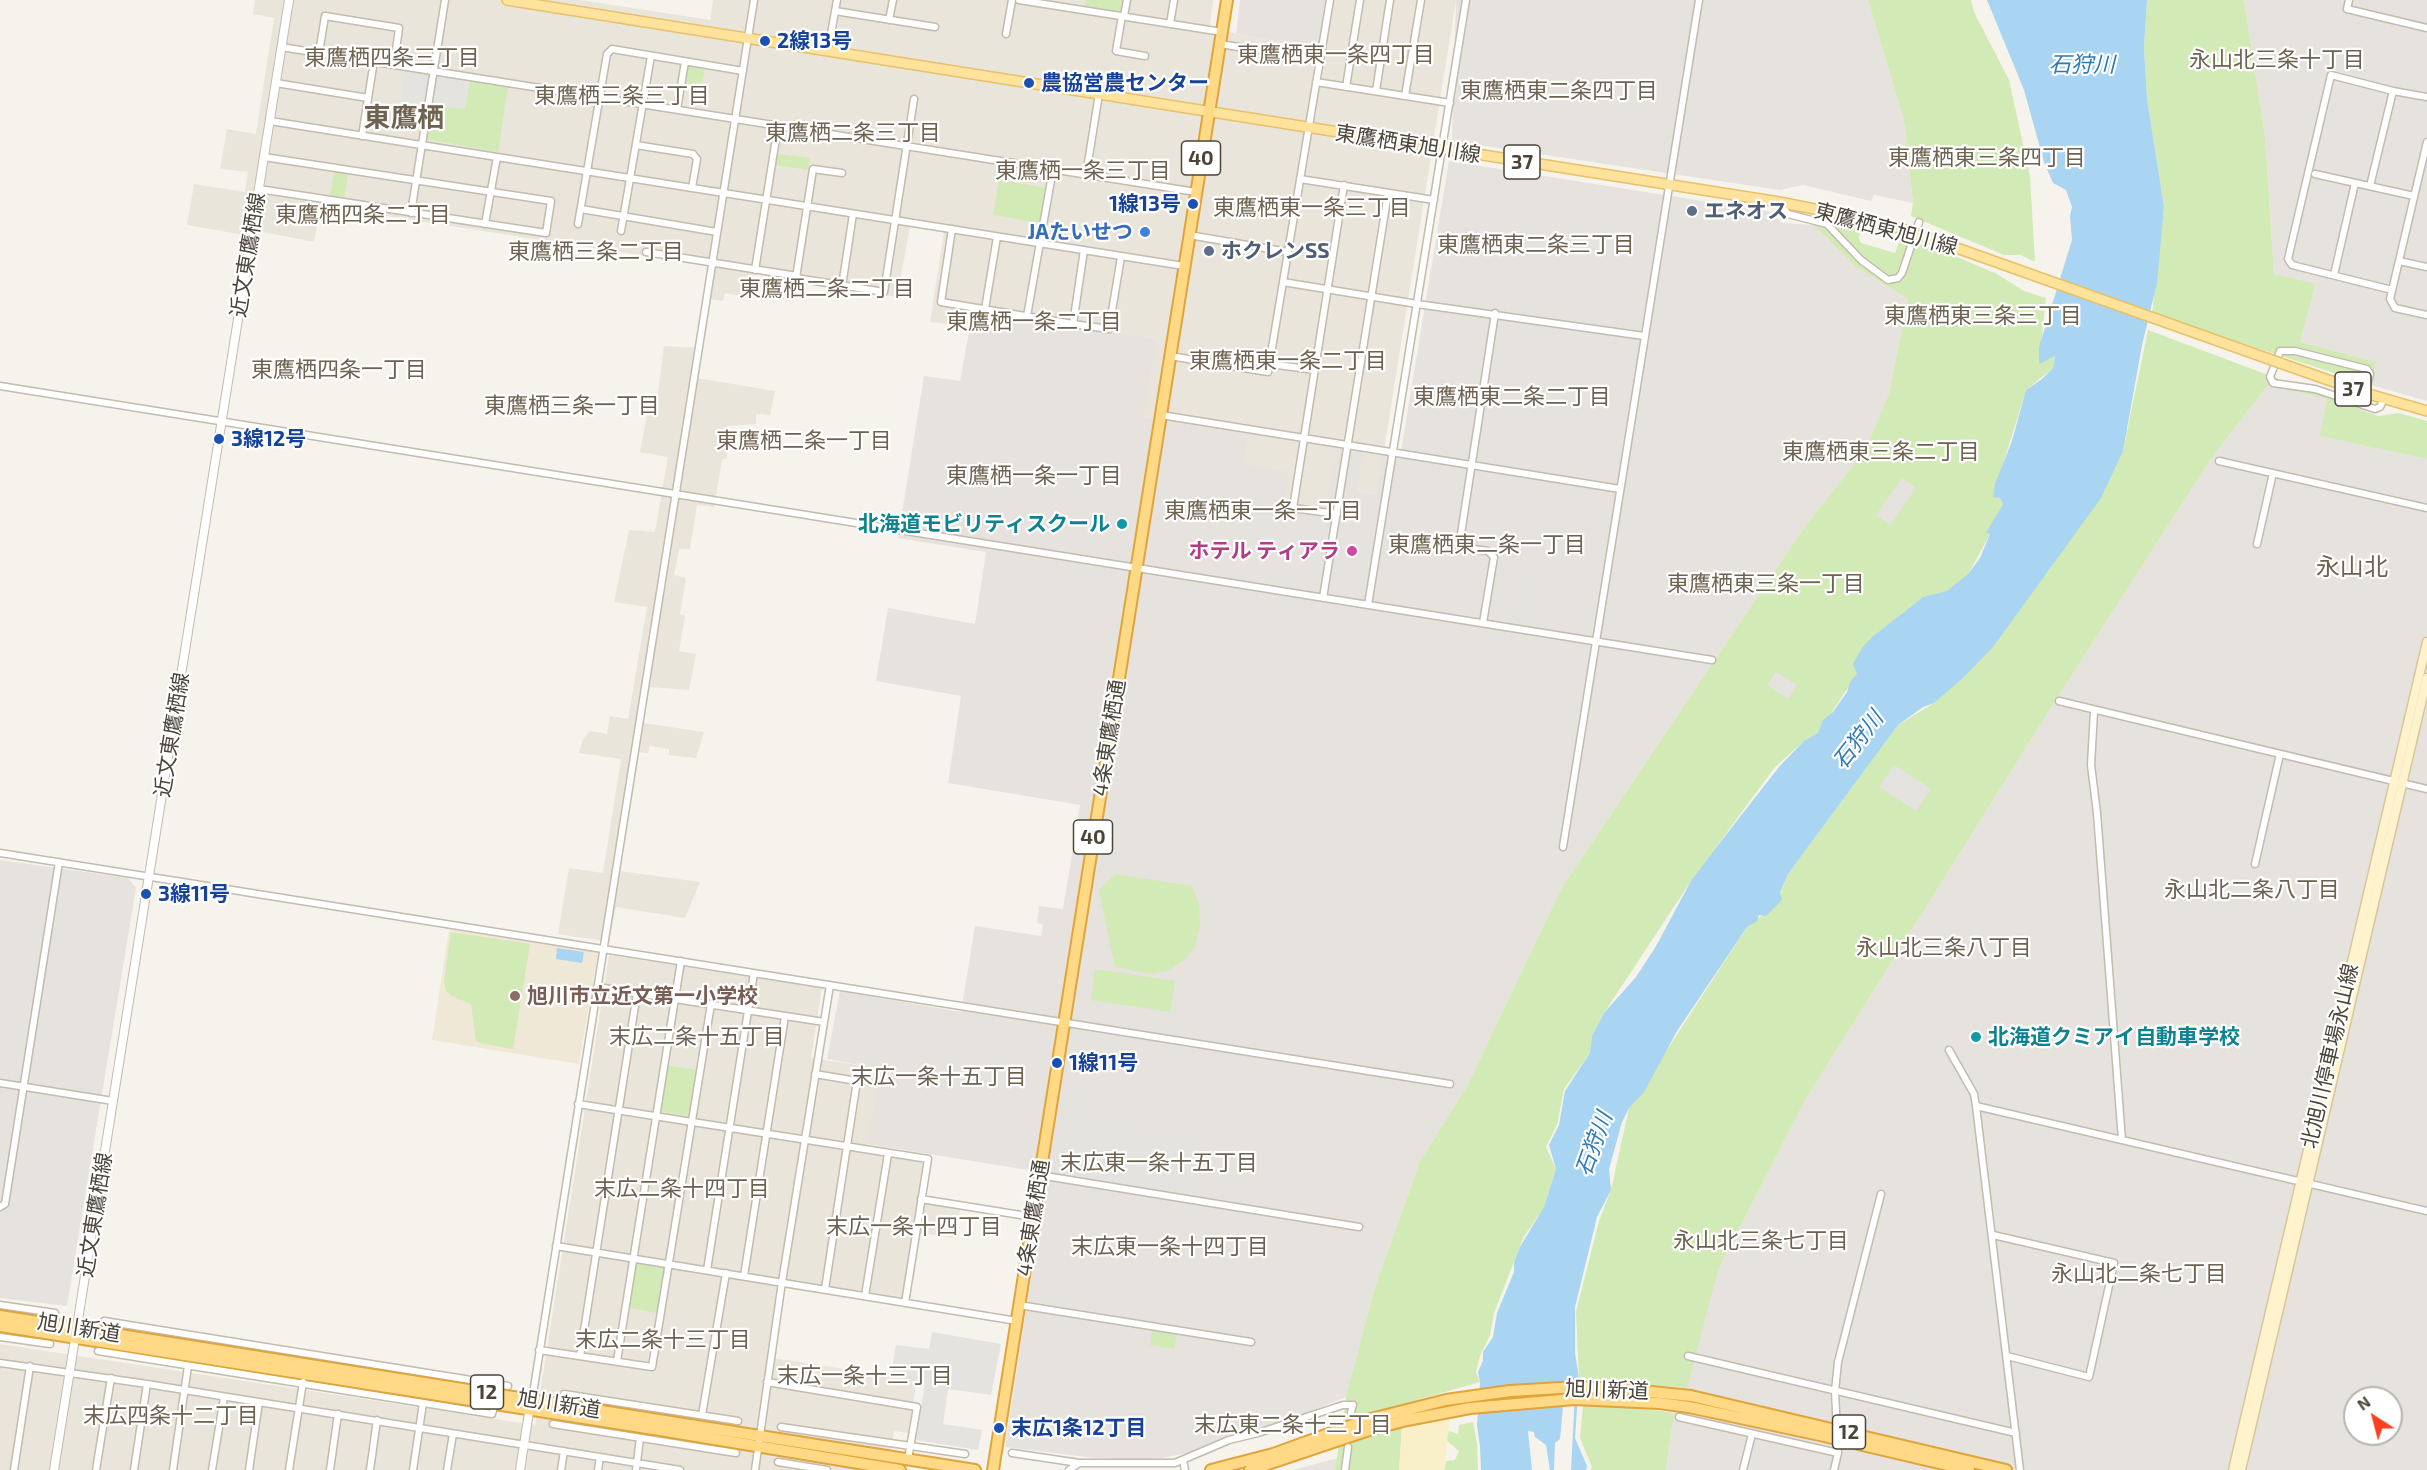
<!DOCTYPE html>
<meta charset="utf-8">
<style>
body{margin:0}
#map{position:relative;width:2427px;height:1470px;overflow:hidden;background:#f6f3ec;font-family:"Exo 2",sans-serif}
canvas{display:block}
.north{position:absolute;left:2343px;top:1386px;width:60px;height:60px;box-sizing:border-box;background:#fff;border:2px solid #b7b4b0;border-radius:50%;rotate:324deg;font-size:16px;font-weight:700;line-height:24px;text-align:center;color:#4b4439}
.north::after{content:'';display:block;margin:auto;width:21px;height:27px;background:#fc3f1d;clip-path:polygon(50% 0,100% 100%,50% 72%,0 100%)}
</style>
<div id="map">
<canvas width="2427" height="1470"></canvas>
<div class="north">N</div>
</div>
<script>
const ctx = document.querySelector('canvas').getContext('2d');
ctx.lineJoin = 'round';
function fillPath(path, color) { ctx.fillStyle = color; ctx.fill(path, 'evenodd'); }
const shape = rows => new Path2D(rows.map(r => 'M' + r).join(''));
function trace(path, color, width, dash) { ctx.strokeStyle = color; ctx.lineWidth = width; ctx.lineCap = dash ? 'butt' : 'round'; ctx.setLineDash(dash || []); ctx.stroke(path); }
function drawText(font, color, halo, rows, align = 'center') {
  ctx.font = font + ' "Exo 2","Noto Sans JP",sans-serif'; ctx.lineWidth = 4.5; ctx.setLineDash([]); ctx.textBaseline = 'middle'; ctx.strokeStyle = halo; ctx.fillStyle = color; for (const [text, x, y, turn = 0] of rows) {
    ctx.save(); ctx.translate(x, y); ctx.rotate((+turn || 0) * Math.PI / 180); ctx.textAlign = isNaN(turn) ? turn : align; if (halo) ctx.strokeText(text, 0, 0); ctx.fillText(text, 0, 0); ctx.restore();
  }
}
fillPath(shape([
 [255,0,580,0,710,20,713,0,1213,0,1210,26,1236,34,1319,49,1331,0,1456,0,1377,494,1357,491,1324,516,1283,511,1244,464,1166,421,1144,417,1155,338,973,311,973,304,965,303,959,326,930,322,944,232,910,227,897,297,753,274,749,298,725,293,723,301,710,299,716,267,321,206,314,242,258,231,256,237,187,225,194,184,245,192,248,172,220,169,227,129,256,134,274,18,253,14],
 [664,346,702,348,697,378,775,391,770,415,756,414,756,424,727,426,727,458,722,460,714,507,697,505,690,549,679,549,674,575,686,578,680,614,685,616,679,651,696,654,689,690,650,687,643,723,704,732,696,758,669,755,669,749,650,746,648,753,638,752,620,871,700,882,685,918,616,907,609,942,558,934,569,868,603,873,621,759,579,753,583,739,590,731,607,734,610,716,628,719,647,607,614,602,629,530,655,532,668,457,640,452,648,409,656,408],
 [609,955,822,988,811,1058,865,1066,879,1074,866,1153,924,1163,918,1201,961,1206,955,1238,913,1232,901,1305,777,1286,767,1357,917,1380,908,1433,894,1431,888,1470,0,1470,0,1344,535,1425]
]), '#eae5da');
fillPath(shape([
 [1240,0,1331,0,1319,49,1236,34],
 [1456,0,1868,0,1904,121,1913,203,1874,195,1871,201,1803,185,1780,190,1452,141],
 [2244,0,2427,0,2427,401,2371,385,2376,362,2300,342,2316,285,2274,274,2265,136],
 [1449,161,1772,212,1782,223,1814,225,1856,267,1908,299,1889,393,1866,449,1803,529,1562,887,1467,1086,1420,1161,1374,1290,1346,1397,1295,1417,1240,1433,1193,1452,1146,1461,1095,1458,1005,1447,1047,1173,867,1144,879,1075,865,1072,865,1066,827,1059,840,991,961,1012,975,926,1041,936,1043,925,1037,923,1039,906,1063,909,1080,805,948,783,961,696,876,681,888,608,975,624,986,552,898,538,924,376,960,381,973,311,1156,338,1144,417,1248,434,1244,464,1290,472,1284,510,1324,516,1338,448,1363,452,1357,491,1376,494,1383,455,1400,457],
 [2268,385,2327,399,2321,436,2427,459,2427,1470,1666,1470,1674,1413,1718,1270,1805,1100,2059,695,2212,457],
 [2355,1398,2391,1398,2391,1434,2355,1434],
 [0,860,128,878,136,888,67,1306,0,1298],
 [1337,1458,1335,1470,1293,1470]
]), '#e6e2dd');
fillPath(shape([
 [449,929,598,952,579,1064,432,1040]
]), '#efe8d6');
fillPath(shape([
 [1086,0,1123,0,1121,12,1085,6],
 [1868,0,1971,0,1974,12,2009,80,2030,176,2035,262,2021,255,2004,255,1911,216,1913,202,1904,121],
 [2147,0,2244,0,2265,136,2274,274,2316,284,2300,342,2376,362,2371,385,2152,314,2164,207,2147,99,2144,48],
 [690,65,705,68,701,86,684,84,686,68],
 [470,79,508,86,498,152,426,139,431,105,465,109],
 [778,154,810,158,808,170,776,165],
 [334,172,348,174,344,199,330,197],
 [999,180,1046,188,1040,223,993,215],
 [1833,220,1861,226,1859,238,1861,243,1895,253,1901,237,1938,249,1997,274,2024,291,2046,298,2039,363,2055,355,2053,368,2026,390,1993,496,2000,497,2003,504,1987,533,1990,534,1969,573,1947,592,1923,597,1872,637,1857,674,1818,733,1804,741,1775,767,1691,881,1604,1013,1592,1036,1590,1053,1564,1089,1557,1125,1546,1147,1556,1169,1544,1208,1524,1236,1494,1313,1490,1335,1480,1356,1476,1372,1480,1382,1343,1421,1346,1397,1374,1290,1420,1161,1467,1086,1562,887,1803,529,1866,449,1889,393,1908,299,1856,267,1814,225],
 [2148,330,2378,416,2399,413,2427,421,2427,459,2320,436,2327,399,2268,385,2212,457,2059,695,1805,1100,1718,1270,1687,1388,1579,1378,1576,1312,1599,1221,1611,1190,1629,1108,1747,927,1776,905,1788,874,1898,725,1934,703,2123,451],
 [1115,874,1192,886,1199,904,1200,925,1195,947,1184,960,1169,970,1151,974,1115,967,1099,890],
 [451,932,530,944,513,1049,480,1043,476,1041,471,1004,452,996,446,991,444,981],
 [1095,969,1175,981,1170,1012,1091,1000],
 [667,1065,696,1070,689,1113,686,1115,663,1112,660,1108],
 [638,1264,662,1267,665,1271,658,1313,629,1308,635,1267],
 [1152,1330,1177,1334,1174,1349,1150,1345],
 [1583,1406,1626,1406,1674,1413,1666,1470,1591,1470,1592,1467,1580,1438],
 [1473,1422,1477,1444,1478,1470,1444,1470,1446,1461,1455,1460,1459,1451,1446,1440,1449,1431,1458,1434,1459,1425],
 [1402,1428,1399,1470,1335,1470,1339,1443]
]), '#d2eab5');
fillPath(shape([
 [1450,1417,1444,1470,1399,1470,1402,1428]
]), '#f9efc9');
fillPath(shape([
 [404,71,429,74,424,109,400,105],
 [436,75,470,79,465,109,431,105],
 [1902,478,1916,488,1890,525,1876,515],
 [1512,580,1543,586,1537,624,1513,620,1517,596,1509,594],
 [1776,672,1797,685,1788,699,1767,685],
 [1894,765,1931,789,1916,811,1879,787],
 [1076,1085,1098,1088,1093,1124,1205,1143,1203,1154,1206,1156,1200,1195,1055,1174,1052,1170,1056,1145,1066,1147,1069,1135,1059,1132,1066,1091,1075,1092],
 [932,1332,1001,1344,991,1395,948,1389,943,1424,982,1430,978,1450,916,1440,925,1382,891,1376,896,1345,929,1349]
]), '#e5e3e0');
fillPath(shape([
 [1987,0,2147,0,2144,48,2147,99,2164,207,2157,283,2142,345,2123,451,2101,498,1993,647,1964,677,1934,703,1923,707,1898,725,1788,874,1780,893,1782,900,1766,916,1759,915,1757,921,1747,927,1677,1031,1644,1092,1629,1108,1622,1122,1609,1169,1611,1190,1597,1217,1575,1307,1575,1353,1579,1378,1575,1438,1587,1466,1586,1470,1571,1470,1575,1395,1570,1392,1564,1396,1560,1439,1555,1443,1554,1470,1550,1470,1546,1445,1535,1437,1534,1432,1528,1431,1532,1470,1481,1470,1480,1446,1477,1425,1480,1382,1478,1372,1483,1361,1483,1352,1493,1337,1497,1313,1514,1272,1514,1262,1520,1247,1544,1207,1556,1169,1549,1145,1559,1125,1565,1091,1590,1053,1592,1036,1604,1013,1636,977,1655,948,1691,881,1711,854,1779,767,1804,741,1818,733,1823,720,1833,712,1847,692,1850,682,1857,674,1853,664,1862,648,1872,637,1923,597,1947,591,1969,573,1980,558,1990,534,1986,533,2003,504,2000,498,1993,497,1995,484,2012,441,2026,390,2042,379,2053,368,2055,356,2039,364,2039,347,2072,240,2070,216,2072,207,2066,190,2053,183,2044,162,2024,90],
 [557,948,584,952,582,963,556,959]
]), '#a9d4f2');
trace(shape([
 [1348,1447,1351,1412]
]), '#d4d0c8', 6, [6, 3]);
const minor = shape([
 [1019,0,1222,32],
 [2349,0,2347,9,2427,28],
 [835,11,935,27],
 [1122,16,1116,51,1145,56],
 [1124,16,1127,0],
 [889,20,893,0],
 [1170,24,1174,0],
 [1006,34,1012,0],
 [1220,44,1320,60],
 [281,47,1196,192],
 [828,51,837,0],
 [319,53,325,16,399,28,394,64],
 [1316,82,1450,103],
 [276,83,368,98],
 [1346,87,1360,0],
 [1376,91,1390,0],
 [1405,96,1421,0],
 [677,109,685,62],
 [270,121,1184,266],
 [362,136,374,61],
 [2427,142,2390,299,2395,308,2427,315],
 [636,145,693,154,697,159,692,188],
 [842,173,813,169,796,278,884,292,914,99],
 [2315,174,2414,196],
 [1086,175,1099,94],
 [1300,179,1434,200],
 [2370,186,2393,91,2427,97],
 [259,189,546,233,551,201,264,157],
 [1779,202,1788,214,1827,224,1861,260,1888,280,1898,278,1902,273,1919,222],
 [581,209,717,232],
 [411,213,445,0],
 [485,224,497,157],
 [578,224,607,54,612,49,743,71],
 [952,229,941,302,1073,324,1109,329,1121,257],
 [621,231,651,56],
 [1189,235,1288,252],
 [646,252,797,276],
 [2399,261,2427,267],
 [755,270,778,126],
 [2334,275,2355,183],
 [1283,282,1417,304,1644,336],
 [842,286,853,214],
 [2392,290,2292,265,2288,259,2331,75,2393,91],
 [985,309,997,237],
 [1027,316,1053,169],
 [1073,324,1084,250],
 [1170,356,1268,372,1330,0],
 [1270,364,1315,370],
 [0,386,1712,660],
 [2365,393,2370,374,2367,369,2295,351,2280,351,2270,377,2273,383,2315,389,2375,409,2380,407,2384,399],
 [1161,415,1620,489],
 [2219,461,2427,508],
 [1337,514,1293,508,1344,185],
 [2257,544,2273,473],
 [1323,598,1388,193],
 [1368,605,1466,0],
 [1483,623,1494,557,1488,551,1459,547,1495,313],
 [2059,701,2427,789],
 [2094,711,2091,765,2097,813,2122,1140],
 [1563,847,1699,0],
 [0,853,1450,1084],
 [2255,864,2280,754],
 [597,987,824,1022],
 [1949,1050,1974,1094,1976,1106,2020,1470],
 [815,1074,857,1081,825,1289],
 [0,1083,113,1101],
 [578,1104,928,1159,905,1303],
 [1976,1106,2427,1211],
 [1039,1175,1359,1227],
 [921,1199,1033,1217],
 [0,1207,5,1204,59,862],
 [1993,1235,2114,1263,2089,1377,2007,1356],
 [556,1246,1017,1321],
 [707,1270,754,973],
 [744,1276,785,1016],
 [865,1296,888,1154],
 [0,1305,55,1313],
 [1019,1305,1251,1342],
 [104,1321,508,1386],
 [0,1337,50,1344],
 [539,1350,652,1367,711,1004],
 [98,1351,492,1414,495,1404],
 [580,1356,637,993],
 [1688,1356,2016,1433],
 [617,1361,681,961],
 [0,1363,147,1384,680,1470],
 [767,1382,917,1407,908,1459],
 [532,1400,754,0],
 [562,1404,564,1394,738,1421],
 [702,1415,726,1273],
 [1679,1417,1838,1453],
 [553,1424,736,1453],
 [781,1427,965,1454],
 [1012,1453,1079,1463,1175,1463,1229,1440,1258,1433,1343,1405,1353,1405,1351,1412],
 [1183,1460,1185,1470],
 [778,1462,827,1470],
 [14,1470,30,1366],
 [96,1470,111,1378],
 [134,1470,147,1384],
 [173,1470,188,1366],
 [212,1470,224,1397],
 [249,1470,259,1402],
 [289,1470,303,1382],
 [330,1470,338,1414],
 [370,1470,377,1420],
 [413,1470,423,1403],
 [447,1470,453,1434],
 [561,1470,564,1451],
 [598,1470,600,1457],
 [636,1470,640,1438],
 [755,1470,782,1282,830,985],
 [1069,1470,1079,1463],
 [1345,1470,1348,1447],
 [1743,1470,1752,1434],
 [1834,1470,1838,1453,1835,1391,1838,1362,1881,1194]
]);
const tertiary = shape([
 [54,1470,289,0],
 [520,1470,530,1406]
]);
const secondary = shape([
 [2233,1470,2427,642],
 [2241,1470,2427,678]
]);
const primary = shape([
 [507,0,1779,202,1870,220,1906,230],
 [1923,236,2266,358],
 [2280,363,2365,393,2427,411]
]);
const trunk = shape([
 [0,1316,975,1470],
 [0,1326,660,1430,900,1470],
 [993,1470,1227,0],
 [1211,1470,1273,1454,1367,1420,1446,1400,1510,1391,1577,1387,1623,1389,1691,1396,2006,1470],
 [1250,1470,1369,1430,1407,1420,1470,1408,1574,1399,1659,1403,1689,1407,1820,1435,1969,1470]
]);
trace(minor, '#c2bbae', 9);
trace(tertiary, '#c2bbae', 10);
trace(secondary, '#d6c79b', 11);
trace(primary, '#e6c16a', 12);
trace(trunk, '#e0a43c', 14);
trace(minor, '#fff', 6);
trace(tertiary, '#fff', 8);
trace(secondary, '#fff3cd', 8);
trace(primary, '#ffe39c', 9);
trace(trunk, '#ffd985', 10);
const primaryBridge = shape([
 [1906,230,1923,236],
 [2266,358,2280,363]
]);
trace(primaryBridge, '#e6c16a', 12, []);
trace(primaryBridge, '#ffe39c', 9);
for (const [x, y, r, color] of [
 [765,41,6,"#1a4fb4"],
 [1029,83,6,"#1a4fb4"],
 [1193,204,6,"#1a4fb4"],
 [1692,211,6,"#5c6f8a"],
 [1145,232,6,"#3f7fe0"],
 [1209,251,6,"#5c6f8a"],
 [219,439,6,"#1a4fb4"],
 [1122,524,6,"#0f9aa8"],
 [1352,551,6,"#d1479c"],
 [146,894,6,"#1a4fb4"],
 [515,996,6,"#8d6e63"],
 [1976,1037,6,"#0f9aa8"],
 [1057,1063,6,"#1a4fb4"],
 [999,1428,6,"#1a4fb4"]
]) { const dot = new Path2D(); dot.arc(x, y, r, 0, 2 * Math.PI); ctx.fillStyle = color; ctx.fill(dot); trace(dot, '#fff', 2); }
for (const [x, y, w] of [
 [1201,158,39],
 [1522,162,36],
 [2353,389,36],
 [1093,837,39],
 [487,1392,33],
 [1849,1432,33]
]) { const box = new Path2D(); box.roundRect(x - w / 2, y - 17, w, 34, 4.5); ctx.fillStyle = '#fff'; ctx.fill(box); trace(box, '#4b4439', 1.5); }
drawText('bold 20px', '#4b4439', null, [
 ["40",1201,158],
 ["37",1522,162],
 ["37",2353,389],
 ["40",1093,837],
 ["12",487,1392],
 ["12",1849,1432]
]);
drawText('bold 21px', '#164399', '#fff', [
 ["2線13号",777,41],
 ["農協営農センター",1041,83],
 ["1線13号",1181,204,"right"],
 ["3線12号",231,439],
 ["3線11号",158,894],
 ["1線11号",1069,1063],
 ["末広1条12丁目",1011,1428]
], 'left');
drawText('21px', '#4b4439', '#fff', [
 ["東鷹栖東旭川線",1408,144,9],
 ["東鷹栖東旭川線",1886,229,15],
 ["近文東鷹栖線",248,255,-81],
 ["近文東鷹栖線",172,735,-81],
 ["4条東鷹栖通",1109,738,-81],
 ["北旭川停車場永山線",2330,1056,-77],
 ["近文東鷹栖線",95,1215,-81],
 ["4条東鷹栖通",1033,1218,-81],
 ["旭川新道",79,1328,9],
 ["旭川新道",1607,1390,2],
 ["旭川新道",559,1404,9]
]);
drawText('bold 21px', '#4e5e75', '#fff', [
 ["エネオス",1704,211],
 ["ホクレンSS",1221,251]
], 'left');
drawText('bold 21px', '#366cbe', '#fff', [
 ["JAたいせつ",1133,232]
], 'right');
drawText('bold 21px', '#0d838f', '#fff', [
 ["北海道モビリティスクール",1110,524],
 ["北海道クミアイ自動車学校",1988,1037,"left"]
], 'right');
drawText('bold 21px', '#b23c85', '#fff', [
 ["ホテル ティアラ",1340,551]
], 'right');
drawText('bold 21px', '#785e54', '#fff', [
 ["旭川市立近文第一小学校",527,996]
], 'left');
drawText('22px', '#6e6250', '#fff', [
 ["東鷹栖東一条四丁目",1336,55],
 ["東鷹栖四条三丁目",392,58],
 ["永山北三条十丁目",2277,60],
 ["東鷹栖東二条四丁目",1559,91],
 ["東鷹栖三条三丁目",622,96],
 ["東鷹栖二条三丁目",853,133],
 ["東鷹栖東三条四丁目",1987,158],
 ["東鷹栖一条三丁目",1083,171],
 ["東鷹栖東一条三丁目",1312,208],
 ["東鷹栖四条二丁目",363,215],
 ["東鷹栖東二条三丁目",1536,245],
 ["東鷹栖三条二丁目",596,252],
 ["東鷹栖二条二丁目",827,289],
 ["東鷹栖東三条三丁目",1983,316],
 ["東鷹栖一条二丁目",1034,322],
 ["東鷹栖東一条二丁目",1288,361],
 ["東鷹栖四条一丁目",339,370],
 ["東鷹栖東二条二丁目",1512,397],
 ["東鷹栖三条一丁目",572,406],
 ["東鷹栖二条一丁目",804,441],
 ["東鷹栖東三条二丁目",1881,452],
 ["東鷹栖一条一丁目",1034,476],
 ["東鷹栖東一条一丁目",1263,511],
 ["東鷹栖東二条一丁目",1487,545],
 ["東鷹栖東三条一丁目",1766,584],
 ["永山北二条八丁目",2252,890],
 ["永山北三条八丁目",1944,948],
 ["末広二条十五丁目",697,1037],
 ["末広一条十五丁目",939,1077],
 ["末広東一条十五丁目",1159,1163],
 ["末広二条十四丁目",682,1189],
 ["末広一条十四丁目",914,1227],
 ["永山北三条七丁目",1761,1241],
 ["末広東一条十四丁目",1170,1247],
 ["永山北二条七丁目",2139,1274],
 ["末広二条十三丁目",663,1340],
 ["末広一条十三丁目",865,1376],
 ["末広四条十二丁目",171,1416],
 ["末広東二条十三丁目",1293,1425]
]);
drawText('italic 22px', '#2e7ab2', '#fff', [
 ["石狩川",2082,65],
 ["石狩川",1858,740,-52],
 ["石狩川",1594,1144,-70]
]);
drawText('24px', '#6e6250', '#fff', [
 ["永山北",2352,567]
]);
drawText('bold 27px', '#6e6250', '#fff', [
 ["東鷹栖",404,118]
]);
</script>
